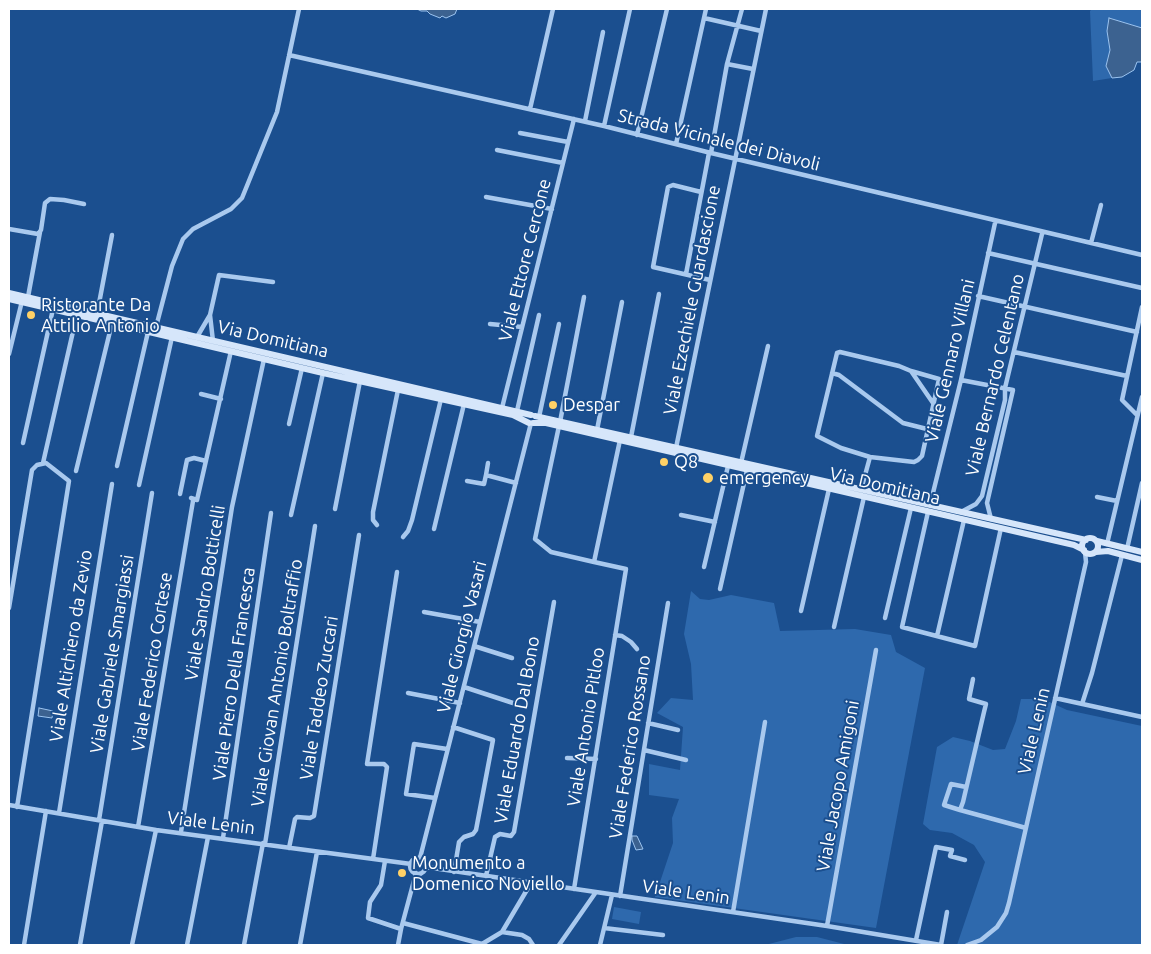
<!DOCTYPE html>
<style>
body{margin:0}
#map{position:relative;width:1151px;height:954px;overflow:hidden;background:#1b4f8f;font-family:Ubuntu,sans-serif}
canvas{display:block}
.frame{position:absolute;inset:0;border:10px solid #fff;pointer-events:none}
</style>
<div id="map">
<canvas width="1151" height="954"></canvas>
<div class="frame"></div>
</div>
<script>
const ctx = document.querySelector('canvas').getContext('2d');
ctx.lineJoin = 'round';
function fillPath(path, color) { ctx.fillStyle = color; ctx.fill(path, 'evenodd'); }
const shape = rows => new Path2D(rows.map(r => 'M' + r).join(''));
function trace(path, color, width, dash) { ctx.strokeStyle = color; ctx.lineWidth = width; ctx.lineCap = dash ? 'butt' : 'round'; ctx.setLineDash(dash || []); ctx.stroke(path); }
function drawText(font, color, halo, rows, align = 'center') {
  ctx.font = font + ' Ubuntu,sans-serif'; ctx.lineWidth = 4; ctx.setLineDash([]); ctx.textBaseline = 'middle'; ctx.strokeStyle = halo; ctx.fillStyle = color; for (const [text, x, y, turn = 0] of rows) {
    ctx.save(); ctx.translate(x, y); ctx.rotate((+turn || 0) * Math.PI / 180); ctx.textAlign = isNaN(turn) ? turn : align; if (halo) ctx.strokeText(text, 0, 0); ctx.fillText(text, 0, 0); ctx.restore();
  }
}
fillPath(shape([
 [1092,9,1142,9,1142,28,1110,18,1107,31,1110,50,1106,66,1112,78,1093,81,1090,11],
 [691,591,700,599,709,600,731,595,774,603,780,631,855,629,891,635,896,652,925,668,876,928,655,897,673,843,672,818,679,799,649,795,649,764,680,770,683,727,657,713,671,698,693,700,691,664,684,634],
 [1021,699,1043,699,1067,710,1142,726,1142,945,957,945,985,862,974,845,952,833,930,830,923,824,937,747,953,737,970,741,993,750,1005,749,1016,721],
 [614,907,641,912,639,924,612,919],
 [796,937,817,937,848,945,765,945]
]), '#2e69ad');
const water = shape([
 [417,9,457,9,455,14,446,18,442,16,440,18,430,14,427,11,421,11,417,9],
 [1109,18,1142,28,1142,62,1137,62,1134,70,1122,77,1112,78,1106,66,1110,50,1107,31,1109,18],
 [39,708,53,711,52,718,38,716,39,708],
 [632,836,637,836,643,849,636,850,632,840,632,836]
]);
fillPath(water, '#3c6290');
trace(water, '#9cc4f0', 1);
trace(shape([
 [704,18,761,31],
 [289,55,604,126,711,153,1142,255],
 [727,64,753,69],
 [530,109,553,9],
 [585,121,603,32],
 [604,126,630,9],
 [520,133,568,142],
 [637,135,667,9],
 [676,144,706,9],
 [497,150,563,163],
 [711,153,727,64,742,9],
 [701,192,673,185,668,187,653,267,710,280],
 [486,197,552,209],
 [9,229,38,234,41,230,45,203,50,199,64,200,84,204],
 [1091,243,1101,205],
 [988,253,1142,288],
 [686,274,709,153],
 [978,296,1137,332],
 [28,297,40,232],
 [97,314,112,235],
 [210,315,219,275,273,282],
 [490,324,522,327],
 [156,327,172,266,183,239,193,229,231,209,242,198,277,112,299,9],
 [197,337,210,315,213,341],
 [840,352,899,366,911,371,939,379,922,456,918,460,914,462,870,457,841,448,817,436,837,353,840,352],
 [1014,352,1127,376],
 [9,354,22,301],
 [911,371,933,403],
 [832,373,839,375,903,423,927,429],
 [961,380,1013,390,987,503,991,519],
 [201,394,221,399],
 [502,408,574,119],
 [517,411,539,315],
 [1137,415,1122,400,1142,307],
 [539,417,559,324],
 [560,422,584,297],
 [289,424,302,368],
 [559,426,535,539,551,552,594,562],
 [597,430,622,302],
 [631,437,659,294],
 [23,443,53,309],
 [676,448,766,9],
 [43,463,77,314],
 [488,463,486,475,516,483],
 [741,463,768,346],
 [117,466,148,332],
 [76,471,112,323],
 [467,481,484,484,486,475],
 [139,485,172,337],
 [861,490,870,457],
 [180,494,187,460,194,458,206,461],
 [1097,497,1117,501],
 [191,498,197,500,231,351],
 [930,505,961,380,995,223],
 [335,509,360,381],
 [928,512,902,627,975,646,1001,528],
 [961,512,976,504,982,496,1005,400,1005,388,1042,234],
 [291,515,323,373],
 [681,515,715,522],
 [377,525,373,520,373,512,398,390],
 [434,529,464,404],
 [403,537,408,531,412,520,441,399],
 [1107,544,1142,397],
 [1127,549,1142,483],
 [704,567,728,466],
 [720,589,747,470],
 [9,608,32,470,37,465,46,463,69,481,17,807],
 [801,611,829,489],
 [424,612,480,622],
 [885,618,911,508],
 [834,627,864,497],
 [615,635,622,636,631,642,637,649],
 [937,636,964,520],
 [474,646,512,658],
 [464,687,513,703],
 [408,693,460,703],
 [1055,698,1142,717],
 [1082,704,1092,673,1122,555],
 [648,723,678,730],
 [453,727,493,740,476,830,473,834,464,837,459,842,454,872],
 [644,750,686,760],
 [567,758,596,759],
 [966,787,951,784,944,805,960,810,963,802,984,712,986,704,969,699,973,679],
 [435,798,406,794,414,744,447,749],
 [9,805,156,830,411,864],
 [960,810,1026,828],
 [59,813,112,484],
 [99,820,152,493],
 [138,827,193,501],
 [181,832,232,507,264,359],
 [223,838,271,513],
 [265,844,315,526],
 [289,848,295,819,297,817,310,818,314,816,359,535],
 [420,858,531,423],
 '410 866a8 8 0 1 1 16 0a8 8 0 1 1-16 0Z',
 [373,859,387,767,384,764,367,764,397,572],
 [385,861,381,885,370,902,368,918,401,929],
 [426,867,827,926,941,945],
 [486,876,495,837,500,834,511,836,514,832,554,602],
 [574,889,626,569,594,562,620,440],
 [620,896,668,603],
 [733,912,765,722],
 [403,923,482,944,502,932,531,883],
 [827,926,876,650],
 [604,928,663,935],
 [502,932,522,935,529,939,533,945],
 [916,940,936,847,952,850,950,856,965,860],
 [24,945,46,811],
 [80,945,102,821],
 [132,945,156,830],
 [187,945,208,837],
 [244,945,263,843],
 [300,945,317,852],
 [398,945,401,929,416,873],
 [559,945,596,892],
 [600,945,612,895],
 [941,945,947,912],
 [967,945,981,940,997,927,1006,913,1009,903,1086,562,1085,552]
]), '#a9c9ee', 4.5);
trace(shape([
 [9,293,531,415],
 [9,299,323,373,513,415,529,423],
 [535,416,1086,540],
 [533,423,546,423,1074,545,1084,550],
 '1082 546a8 8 0 1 1 16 0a8 8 0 1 1-16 0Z',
 [1097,541,1142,552],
 [1096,552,1108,551,1142,560]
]), '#d6e6fa', 6);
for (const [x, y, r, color] of [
 [31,315,5,"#ffd166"],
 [553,405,5,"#ffd166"],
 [664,462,5,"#ffd166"],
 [708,478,6,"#ffd166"],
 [402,873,5,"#ffd166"]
]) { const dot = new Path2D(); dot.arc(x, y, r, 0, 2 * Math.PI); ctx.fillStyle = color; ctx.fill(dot); trace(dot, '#1b4f8f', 2); }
drawText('18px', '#fff', '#1b4f8f', [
 ["Strada Vicinale dei Diavoli",719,140,14],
 ["Viale Ettore Cercone",525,260,-76],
 ["Viale Ezechiele Guardascione",692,300,-79],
 ["Via Domitiana",273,339,13],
 ["Viale Gennaro Villani",950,361,-77],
 ["Viale Bernardo Celentano",995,375,-77],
 ["Via Domitiana",885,486,13],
 ["Viale Sandro Botticelli",205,593,-81],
 ["Viale Giorgio Vasari",462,637,-76],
 ["Viale Altichiero da Zevio",71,646,-81],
 ["Viale Gabriele Smargiassi",112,654,-81],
 ["Viale Federico Cortese",152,662,-81],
 ["Viale Piero Della Francesca",234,674,-82],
 ["Viale Giovan Antonio Boltraffio",277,683,-81],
 ["Viale Taddeo Zuccari",319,698,-81],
 ["Viale Antonio Pitloo",586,727,-81],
 ["Viale Eduardo Dal Bono",517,730,-80],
 ["Viale Lenin",1034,731,-77],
 ["Viale Federico Rossano",630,747,-81],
 ["Viale Jacopo Amigoni",838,786,-80],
 ["Viale Lenin",211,823,7],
 ["Viale Lenin",686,892,8]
]);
drawText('18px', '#fff', '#1b4f8f', [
 ["Ristorante Da",41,305],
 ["Attilio Antonio",41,326],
 ["Despar",563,405],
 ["Q8",674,462],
 ["emergency",719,478],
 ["Monumento a",412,863],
 ["Domenico Noviello",412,884]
], 'left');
</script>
